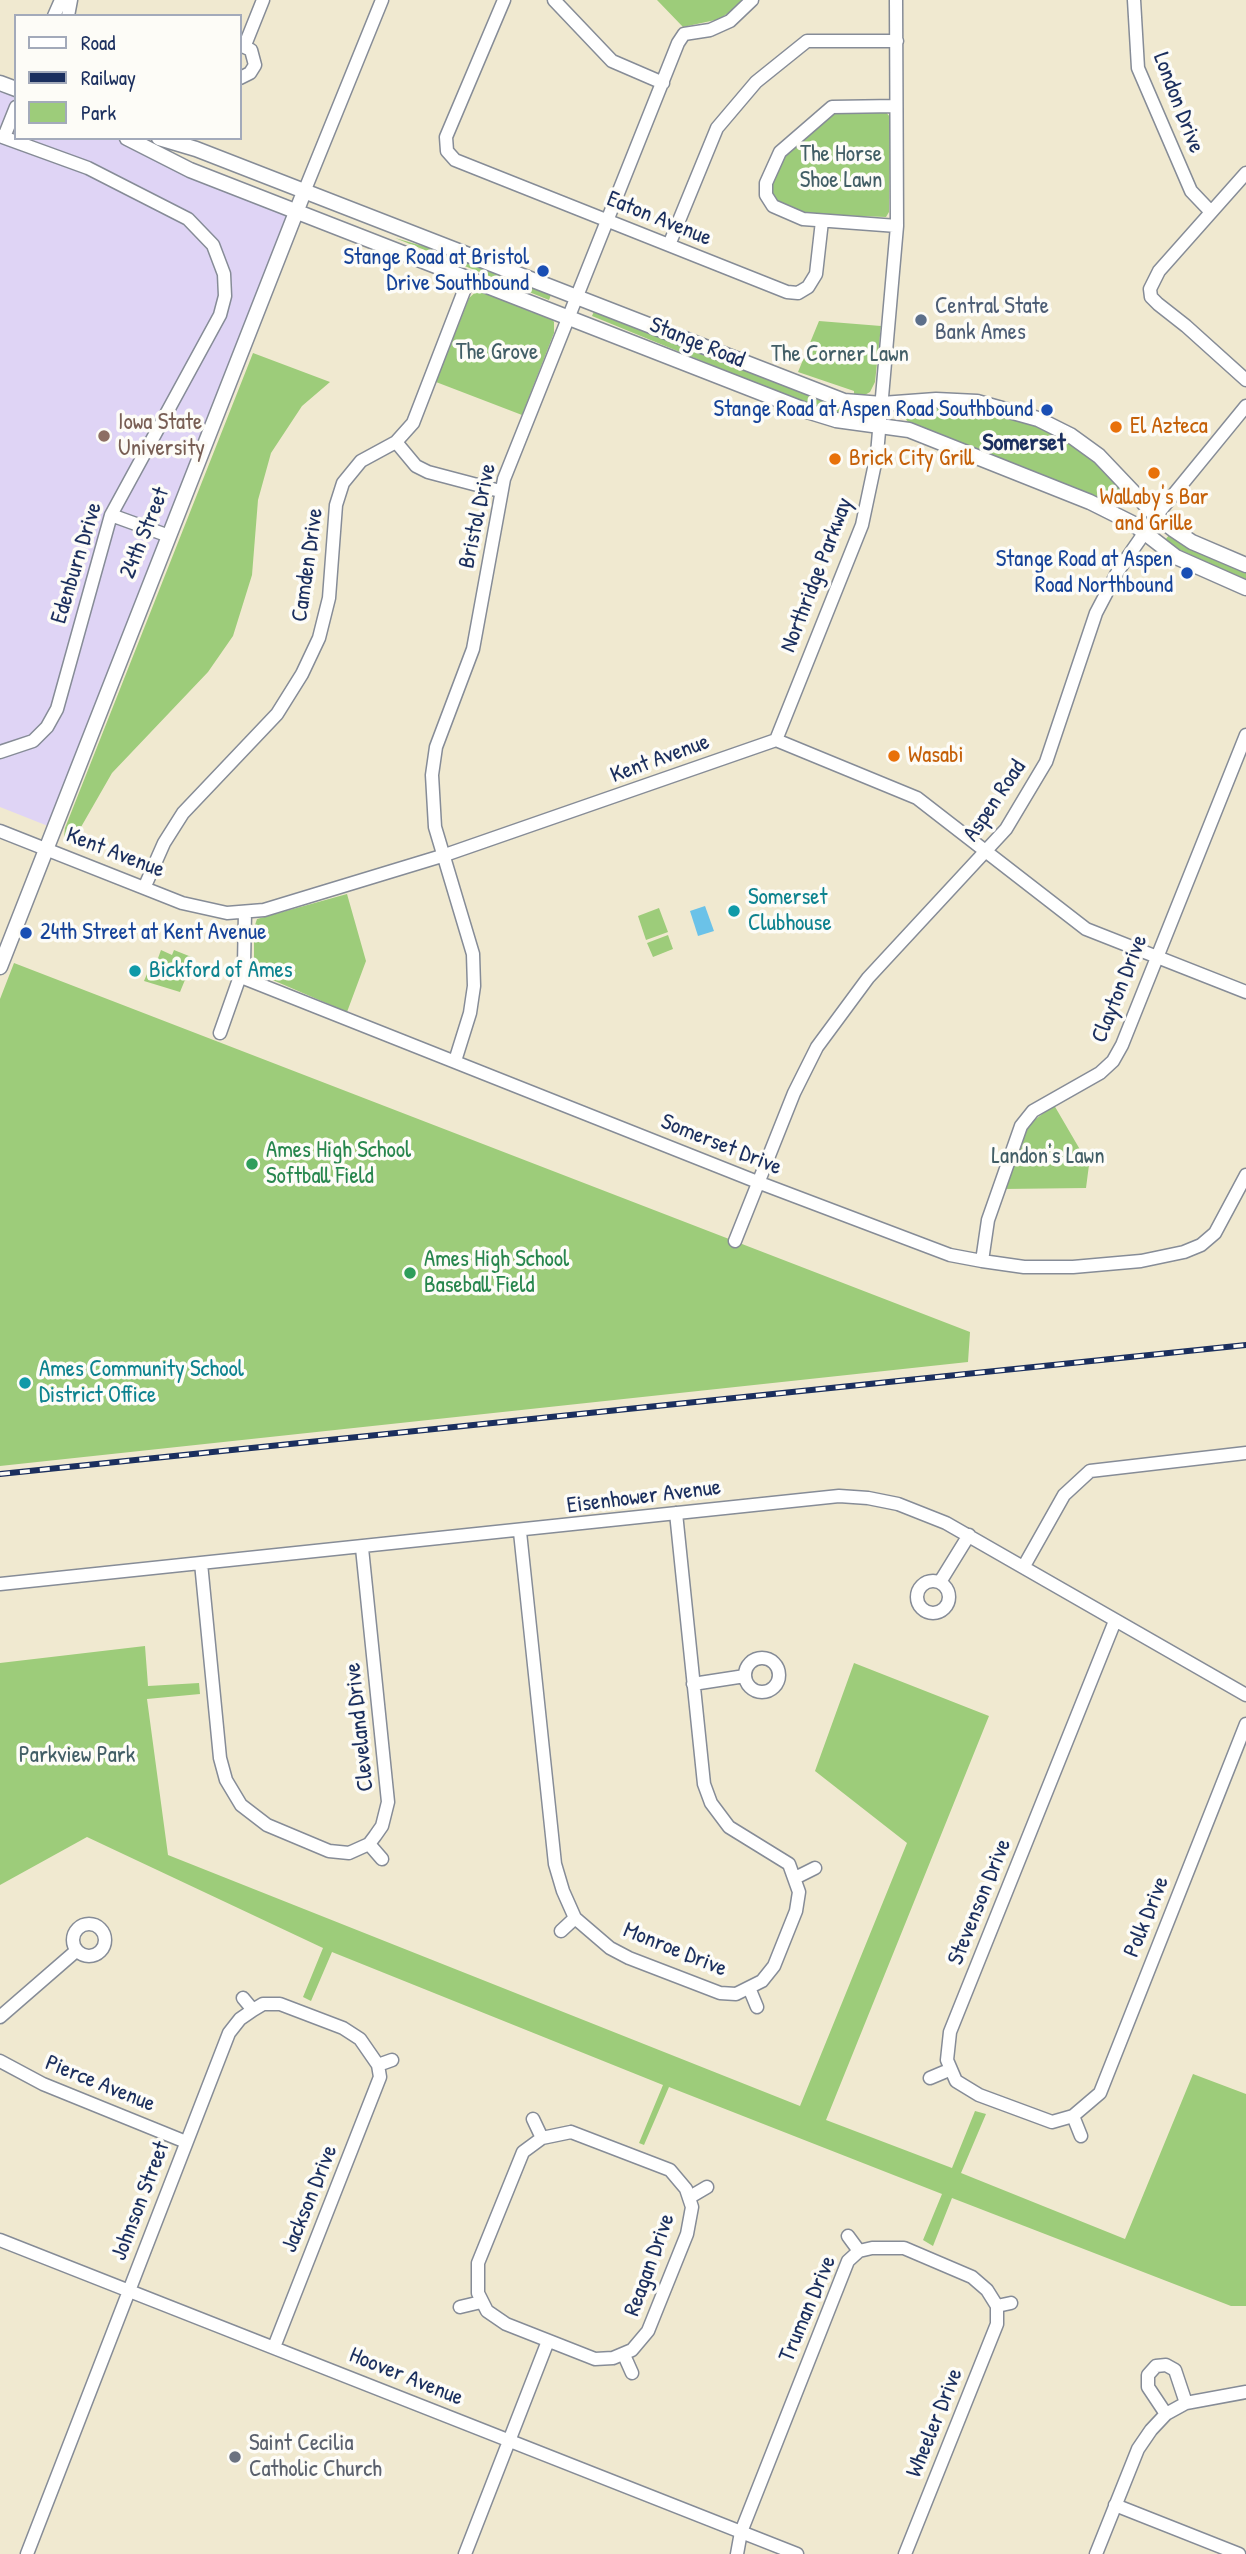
<!DOCTYPE html>
<style>
body{margin:0}
#map{position:relative;width:1246px;height:2554px;overflow:hidden;background:#f0e9d0;font-family:"Patrick Hand",sans-serif}
canvas{display:block}
.legend{position:absolute;left:14px;top:14px;width:228px;height:126px;box-sizing:border-box;background:#fdfcf7;border:2px solid #a3aaba;margin:0;padding:9px 12px;list-style:none;font-size:21px;color:#1b2f5e}
.legend li{display:flex;align-items:center;gap:14px;height:35px}
.legend b{width:35px;border:2px solid #a3aaba}
</style>
<div id="map">
<canvas width="1246" height="2554"></canvas>
<ul class="legend">
<li><b style="height:9px;background:#fff"></b>Road</li>
<li><b style="height:9px;background:#1b2f5e"></b>Railway</li>
<li><b style="height:19px;background:#9dcc7a"></b>Park</li>
</ul>
</div>
<script>
const ctx = document.querySelector('canvas').getContext('2d');
ctx.lineJoin = 'round';
function fillPath(path, color) { ctx.fillStyle = color; ctx.fill(path, 'evenodd'); }
const shape = rows => new Path2D(rows.map(r => 'M' + r).join(''));
function trace(path, color, width, dash) { ctx.strokeStyle = color; ctx.lineWidth = width; ctx.lineCap = dash ? 'butt' : 'round'; ctx.setLineDash(dash || []); ctx.stroke(path); }
function drawText(font, color, halo, rows, align = 'center') {
  ctx.font = font + ' "Patrick Hand",sans-serif'; ctx.lineWidth = 7; ctx.setLineDash([]); ctx.textBaseline = 'middle'; ctx.strokeStyle = halo; ctx.fillStyle = color; for (const [text, x, y, turn = 0] of rows) {
    ctx.save(); ctx.translate(x, y); ctx.rotate((+turn || 0) * Math.PI / 180); ctx.textAlign = isNaN(turn) ? turn : align; if (halo) ctx.strokeText(text, 0, 0); ctx.fillText(text, 0, 0); ctx.restore();
  }
}
fillPath(shape([
 [0,83,16,89,16,138,127,138,296,211,53,828,0,807]
]), '#dfd4f5');
fillPath(shape([
 [657,0,745,0,720,19,683,27],
 [885,111,890,117,889,212,886,217,806,214,780,205,772,197,771,184,781,159,834,113],
 [395,238,454,255,552,292,549,300],
 [479,289,531,312,551,317,554,322,554,333,522,415,436,382,469,298],
 [595,309,821,400,858,409,857,416,831,412,797,400,592,316],
 [819,321,881,326,875,382,870,392,863,396,854,395,854,391,798,372],
 [253,353,330,382,302,406,271,453,258,500,252,575,233,636,208,672,112,773,73,841,64,837,65,828],
 [937,405,981,408,1006,414,1053,432,1090,456,1123,488,1129,499,1129,506,1120,507,908,422,904,417,906,410],
 [1170,534,1246,572,1246,580,1176,548,1165,540],
 [347,894,366,961,347,1012,254,972,254,928,257,919],
 [659,908,668,932,646,940,638,916],
 [668,935,673,949,653,957,647,943],
 [161,950,172,955,174,950,194,958,180,992,144,981,153,960,157,961],
 [14,963,970,1332,968,1362,0,1466,0,999],
 [1054,1105,1089,1165,1086,1188,1003,1189,1028,1125],
 [145,1646,148,1686,199,1683,200,1694,147,1699,168,1855,800,2106,907,1843,815,1771,854,1663,989,1716,826,2120,952,2168,975,2111,986,2114,961,2173,1125,2239,1193,2074,1246,2094,1246,2306,1231,2306,952,2198,933,2246,923,2240,942,2194,669,2087,644,2145,639,2143,663,2085,332,1952,311,2001,303,1997,323,1948,87,1837,0,1885,0,1663]
]), '#9dcc7a');
fillPath(shape([
 [705,906,714,931,698,936,690,911]
]), '#6bc2e8');
const minor = shape([
 [504,0,446,137,447,151,455,160,787,292,798,293,808,287,816,274,822,221],
 [554,0,612,61,663,83],
 [1134,0,1138,68,1191,191,1211,212],
 [54,16,61,0],
 [68,16,71,0],
 [240,45,251,50,255,65,250,73,240,78],
 [245,45,263,0],
 [896,106,832,107,780,152,766,183,766,195,773,206,803,219,897,226],
 [0,136,88,168,188,219,213,245,224,274,225,296,220,315,111,515,57,709,47,727,33,741,0,752],
 [4,137,16,107],
 [1246,173,1159,271,1150,289,1151,297,1158,304,1186,326,1246,380],
 [304,192,382,0],
 [669,245,717,128,756,82,807,41,897,41],
 [396,442,416,466,428,472,500,491],
 [111,515,169,536],
 [776,740,862,525,877,454,897,226,896,0],
 [0,831,182,903,227,913,264,910,445,855,776,740,917,798,1086,929,1246,992],
 [145,886,164,843,183,813,277,714,302,674,319,638,329,598,336,505,343,483,361,461,396,442,413,423,469,278],
 [241,977,760,1183,950,1255,982,1261,1024,1267,1073,1267,1141,1261,1184,1252,1201,1245,1215,1233,1246,1175],
 [220,1033,244,965,245,912],
 [455,1061,470,1013,474,986,473,954,435,827,432,775,436,747,473,649,504,479,678,43,684,34,710,30,730,21,752,0],
 [735,1241,794,1093,817,1047,868,978,1006,829,1046,762,1096,613,1118,571,1156,516,1246,406],
 [982,1261,988,1220,1021,1126,1033,1111,1100,1073,1113,1061,1122,1045,1246,735],
 [520,1532,555,1864,563,1891,575,1918,610,1948,629,1958,720,1993,736,1994,762,1981,774,1966,796,1911,799,1892,789,1864,729,1827,711,1803,704,1784,676,1513],
 [201,1563,220,1758,226,1780,241,1805,267,1825,329,1851,349,1853,369,1844,375,1836,382,1826,388,1802,362,1548],
 [1024,1566,1064,1495,1090,1471,1246,1453],
 '917 1597a16 16 0 1 1 32 0a16 16 0 1 1-32 0Z',
 [940,1582,969,1535],
 [0,1584,839,1496,868,1498,898,1504,946,1523,1246,1695],
 [1115,1621,950,2032,947,2060,956,2081,979,2095,1052,2122,1073,2116,1100,2093,1246,1724],
 '745 1675a17 17 0 1 1 34 0a17 17 0 1 1-34 0Z',
 [693,1684,745,1676],
 [369,1844,382,1859],
 [797,1877,815,1868],
 '73 1940a16 16 0 1 1 32 0a16 16 0 1 1-32 0Z',
 [561,1931,575,1918],
 [750,1990,757,2007],
 [243,1998,253,2010],
 [0,2017,76,1951],
 [0,2061,43,2084,186,2142],
 [378,2065,392,2060],
 [930,2078,949,2070],
 [1073,2116,1081,2136],
 [533,2119,542,2138],
 [571,2132,670,2170,686,2189,692,2207,687,2234,648,2331,632,2350,613,2358,595,2359,506,2324,487,2311,478,2293,478,2263,523,2152,542,2138,571,2132],
 [690,2197,707,2187],
 [848,2236,859,2251],
 [0,2240,797,2554],
 [997,2306,1011,2303],
 [460,2307,481,2302],
 [624,2355,632,2373],
 [1166,2414,1148,2387,1148,2375,1156,2366,1166,2365,1175,2370,1186,2403],
 [1115,2505,1239,2554],
 [27,2554,229,2033,240,2019,253,2010,263,2004,280,2004,343,2028,360,2039,378,2065,380,2077,274,2347],
 [465,2554,548,2341],
 [737,2554,741,2532,848,2261,859,2251,872,2248,904,2248,972,2277,987,2290,997,2306],
 [905,2554,997,2324,997,2306],
 [1096,2554,1138,2449,1151,2430,1166,2414,1186,2403,1246,2392]
]);
const major = shape([
 [0,83,16,89],
 [127,138,190,170,810,412,836,420,909,430,1090,502,1132,523,1176,557,1246,588],
 [159,138,196,149,844,401,882,404,936,400,977,402,1038,419,1070,435,1099,456,1156,516,1174,530,1192,542,1246,565],
 [0,967,304,192]
]);
trace(minor, '#868c97', 15);
trace(major, '#868c97', 17);
trace(minor, '#fff', 12);
trace(major, '#fff', 14);
const rail = shape([
 [0,1474,1246,1345]
]);
trace(rail, '#1b2f5e', 6);
trace(rail, '#fdfcf7', 3.5, [10]);
for (const [x, y, r, color] of [
 [543,271,7,"#1a4fb4"],
 [921,320,7,"#5c6f8a"],
 [1047,410,7,"#1a4fb4"],
 [1116,427,7,"#e8710a"],
 [104,436,7,"#8d6e63"],
 [835,459,7,"#e8710a"],
 [1154,473,7,"#e8710a"],
 [1187,573,7,"#1a4fb4"],
 [894,756,7,"#e8710a"],
 [734,911,7,"#0f9aa8"],
 [26,933,7,"#1a4fb4"],
 [135,971,7,"#0f9aa8"],
 [252,1164,7,"#2e9e5b"],
 [410,1273,7,"#2e9e5b"],
 [25,1383,7,"#0f9aa8"],
 [235,2457,7,"#6b7280"]
]) { const dot = new Path2D(); dot.arc(x, y, r, 0, 2 * Math.PI); ctx.fillStyle = color; ctx.fill(dot); trace(dot, '#fdfcf7', 2.5); }
drawText('23px', '#1b2f5e', '#fdfcf7', [
 ["London Drive",1178,103,69],
 ["Eaton Avenue",659,219,22],
 ["Stange Road",697,343,22],
 ["Bristol Drive",478,516,-78],
 ["24th Street",145,533,-68],
 ["Edenburn Drive",77,563,-73],
 ["Camden Drive",308,565,-82],
 ["Northridge Parkway",817,575,-69],
 ["Kent Avenue",660,759,-20],
 ["Aspen Road",995,801,-56],
 ["Kent Avenue",115,853,21],
 ["Clayton Drive",1120,989,-68],
 ["Somerset Drive",721,1145,22],
 ["Eisenhower Avenue",644,1497,-7],
 ["Cleveland Drive",360,1727,-96],
 ["Stevenson Drive",980,1902,-68],
 ["Polk Drive",1147,1917,-68],
 ["Monroe Drive",675,1950,22],
 ["Pierce Avenue",100,2084,22],
 ["Jackson Drive",310,2199,-68],
 ["Johnson Street",141,2201,-69],
 ["Reagan Drive",650,2265,-70],
 ["Truman Drive",808,2309,-67],
 ["Hoover Avenue",406,2377,22],
 ["Wheeler Drive",935,2423,-68]
]);
drawText('23px', '#425e66', '#fdfcf7', [
 ["The Horse",841,155],
 ["Shoe Lawn",841,181],
 ["The Grove",497,353],
 ["The Corner Lawn",840,355],
 ["Landon's Lawn",1048,1157],
 ["Parkview Park",77,1756]
]);
drawText('23px', '#164399', '#fdfcf7', [
 ["Stange Road at Bristol",529,258],
 ["Drive Southbound",529,284],
 ["Stange Road at Aspen Road Southbound",1033,410],
 ["Stange Road at Aspen",1173,560],
 ["Road Northbound",1173,586],
 ["24th Street at Kent Avenue",40,933,"left"]
], 'right');
drawText('23px', '#4e5e75', '#fdfcf7', [
 ["Central State",935,307],
 ["Bank Ames",935,333]
], 'left');
drawText('23px', '#785e54', '#fdfcf7', [
 ["Iowa State",118,423],
 ["University",118,449]
], 'left');
drawText('23px', '#c56008', '#fdfcf7', [
 ["El Azteca",1130,427],
 ["Brick City Grill",849,459],
 ["Wallaby's Bar",1154,498,"center"],
 ["and Grille",1154,524,"center"],
 ["Wasabi",908,756]
], 'left');
drawText('23px', '#0d838f', '#fdfcf7', [
 ["Somerset",748,898],
 ["Clubhouse",748,924],
 ["Bickford of Ames",149,971],
 ["Ames Community School",39,1370],
 ["District Office",39,1396]
], 'left');
drawText('23px', '#27864d', '#fdfcf7', [
 ["Ames High School",266,1151],
 ["Softball Field",266,1177],
 ["Ames High School",424,1260],
 ["Baseball Field",424,1286]
], 'left');
drawText('23px', '#5b616d', '#fdfcf7', [
 ["Saint Cecilia",249,2444],
 ["Catholic Church",249,2470]
], 'left');
drawText('bold 24px', '#1b2f5e', '#fdfcf7', [
 ["Somerset",1024,444]
]);
</script>
